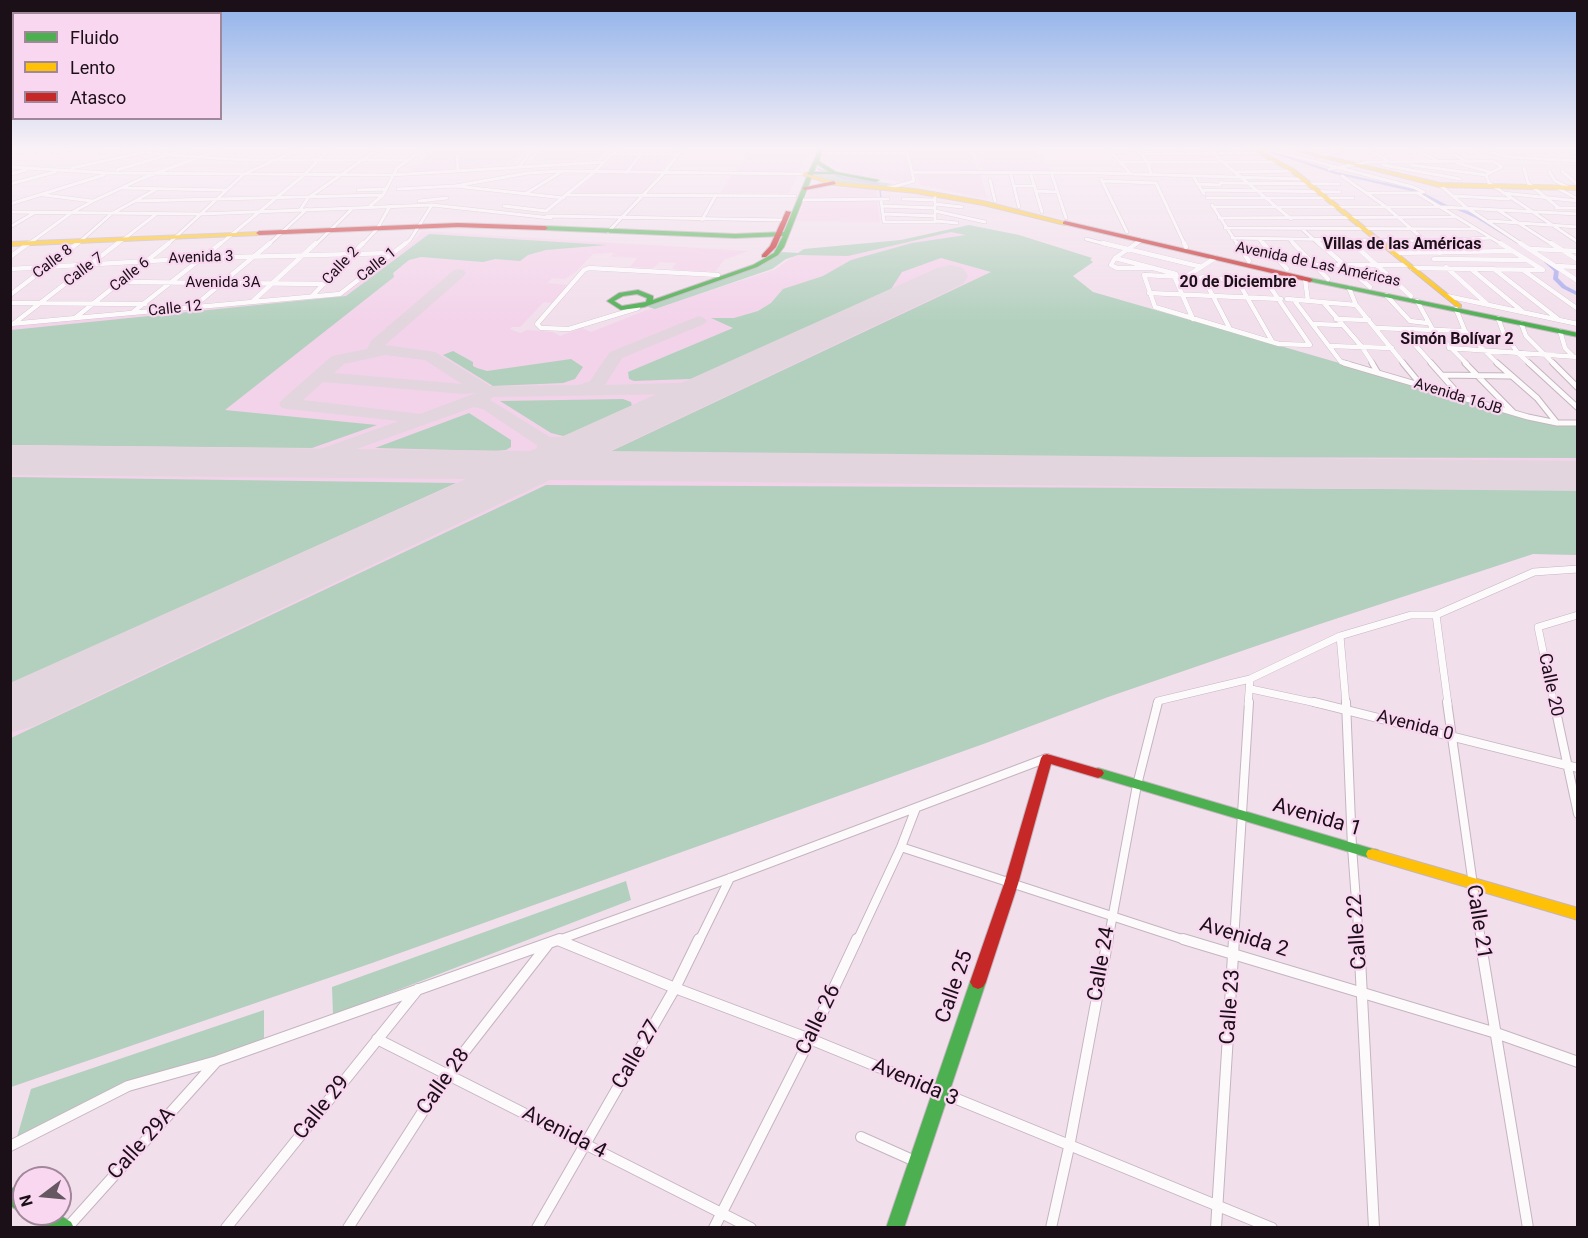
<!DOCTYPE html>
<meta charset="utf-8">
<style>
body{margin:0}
#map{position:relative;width:1588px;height:1238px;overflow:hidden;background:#f2dfec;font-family:Roboto,sans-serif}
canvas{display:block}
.frame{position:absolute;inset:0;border:12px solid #1b1018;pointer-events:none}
.legend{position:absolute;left:12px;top:12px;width:210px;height:108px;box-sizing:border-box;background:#fad7f0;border:2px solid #a1879a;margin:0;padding:8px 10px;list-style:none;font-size:18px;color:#1b1018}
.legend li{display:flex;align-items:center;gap:12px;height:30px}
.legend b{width:30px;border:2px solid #a1879a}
.north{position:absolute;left:12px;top:1166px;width:60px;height:60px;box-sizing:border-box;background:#fad7f0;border:2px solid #a1879a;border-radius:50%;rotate:254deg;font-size:16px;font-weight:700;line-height:24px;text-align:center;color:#1b1018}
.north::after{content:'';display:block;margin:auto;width:21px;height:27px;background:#665862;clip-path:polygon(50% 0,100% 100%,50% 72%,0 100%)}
</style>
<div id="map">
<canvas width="1588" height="1238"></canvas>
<div class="frame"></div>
<ul class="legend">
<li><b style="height:8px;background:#4caf50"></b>Fluido</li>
<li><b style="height:8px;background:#ffc107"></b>Lento</li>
<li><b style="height:8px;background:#c62828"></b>Atasco</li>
</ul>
<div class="north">N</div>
</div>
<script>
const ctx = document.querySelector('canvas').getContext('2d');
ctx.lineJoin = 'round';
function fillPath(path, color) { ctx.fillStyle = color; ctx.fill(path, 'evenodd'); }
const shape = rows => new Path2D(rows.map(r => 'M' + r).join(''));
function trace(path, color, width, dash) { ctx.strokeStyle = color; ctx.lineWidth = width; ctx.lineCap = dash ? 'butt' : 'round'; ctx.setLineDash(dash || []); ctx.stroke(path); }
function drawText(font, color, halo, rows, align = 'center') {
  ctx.font = font + ' Roboto,sans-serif'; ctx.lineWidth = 4.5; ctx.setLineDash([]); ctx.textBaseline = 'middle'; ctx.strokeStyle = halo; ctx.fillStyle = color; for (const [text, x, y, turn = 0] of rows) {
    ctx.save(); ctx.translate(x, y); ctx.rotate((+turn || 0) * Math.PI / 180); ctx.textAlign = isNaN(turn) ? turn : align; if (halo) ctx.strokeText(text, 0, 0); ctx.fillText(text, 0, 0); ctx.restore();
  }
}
fillPath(shape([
 [435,149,525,149,513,164,409,172],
 [542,149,609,149,599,159,531,162],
 [908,149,969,149,979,171,915,171],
 [973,149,1036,149,1052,172,984,172],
 [905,153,912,184,848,173,832,167,823,159,823,154],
 [674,154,642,195,572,194,617,155],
 [748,154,807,154,799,172,735,172],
 [733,173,798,174,789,193,720,193],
 [916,174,980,174,988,199,925,186,919,184],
 [876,187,880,222,796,221,810,188],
 [969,225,1019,235,1092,258,1090,260,1093,262,1073,276,1093,292,1530,418,1577,424,1577,555,1533,554,1320,624,1108,697,986,743,372,963,11,1087,10,326,343,294,413,242,422,231,748,251,724,260,715,272,680,270,672,269,676,263,660,262,653,268,630,267,637,258,611,257,613,253,593,254,577,271,565,279,552,278,547,283,569,285,552,303,544,302,520,327,512,327,510,329,520,333,527,330,553,332,560,336,582,328,591,332,647,310,774,270,804,249,901,240]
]), '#f3d3ea');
fillPath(shape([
 [818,174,833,174,893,184,882,187,839,183,815,176],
 [969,225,1019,235,1092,258,1090,260,1093,262,1073,276,1093,292,1530,418,1578,424,1577,458,601,456,991,272,941,258,902,272,891,289,705,377,690,379,634,381,629,379,628,372,733,328,711,318,734,318,758,311,771,303,783,289,823,276,851,260,912,243,966,235,951,232,848,256,798,255,786,259,772,269,655,309,648,307,654,302,761,265,782,252,798,253,804,249,901,240],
 [429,234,607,245,546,250,528,255,520,261,495,259,483,262,421,257,409,260,393,273,394,277,225,410,377,425,312,448,11,445,11,330,346,296],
 [453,351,473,362,473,366,477,368,487,371,571,359,583,367,575,379,563,383,493,386,443,355],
 [623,399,631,402,632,406,570,435,563,436,551,433,500,401],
 [469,413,511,440,511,447,506,450,496,451,375,448],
 [11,477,456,483,11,684],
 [546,485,1577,490,1577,555,1533,554,1320,624,1108,697,986,743,372,963,11,1087,11,738],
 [626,881,631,900,333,1015,332,987],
 [264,1010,264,1039,126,1086,17,1137,31,1089]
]), '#b3d0be');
trace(shape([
 [818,169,844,178,879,184],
 [880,189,881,200]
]), '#a9aced', 1.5);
fillPath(shape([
 [1260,149,1265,149,1337,172,1418,190,1449,206,1445,207,1415,192,1335,174,1260,149],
 [1457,207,1480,216,1528,246,1523,247,1476,218,1455,209,1457,207],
 [1544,260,1548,260,1559,270,1558,278,1566,286,1578,292,1578,296,1562,288,1553,279,1554,271,1544,262,1544,260]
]), '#a9aced');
fillPath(shape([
 [459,269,464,270,466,273,464,276,385,345,435,352,490,386,579,385,590,381,610,352,699,316,704,318,707,321,704,324,622,358,605,385,710,382,716,383,719,387,716,391,710,392,685,394,493,397,490,400,550,437,569,437,597,433,604,435,606,439,604,443,571,448,585,457,613,461,616,465,613,469,606,471,573,466,554,455,523,480,509,480,506,476,509,472,537,451,537,445,483,409,474,407,309,466,295,466,292,462,295,458,399,421,288,409,282,408,279,404,282,400,332,356,367,349,371,341,454,270,459,269],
 [385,355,425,360,462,384,334,373,344,364,385,355],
 [323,382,464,394,476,393,420,414,303,400,323,382]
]), '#e2d5de');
fillPath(shape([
 [950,265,963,268,968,276,963,284,610,451,1578,461,1578,491,550,480,34,726,10,733,10,683,466,479,10,475,10,445,530,451,937,268,950,265]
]), '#e2d5de');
const streetFar5 = shape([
 [122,149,168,155,248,160,410,160],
 [1108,149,1131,174],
 [1136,149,1148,163,1151,174],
 [1207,149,1291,219],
 [1267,149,1413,187,1424,192],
 [1414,149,1436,160],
 [1442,149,1464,160],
 [1476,149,1510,157,1578,161],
 [907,151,914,181],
 [10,152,98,149],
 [1111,152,1128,152],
 [819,153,907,153],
 [1375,153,1387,160],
 [612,154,679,154],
 [1141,154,1261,153],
 [457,156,458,171],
 [1319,156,1339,151],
 [1121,162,1277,162],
 [1457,163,1490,172],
 [1383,165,1460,179],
 [1411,165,1486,175],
 [520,166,532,149],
 [10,167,108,173,391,175,604,162],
 [72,168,140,153],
 [1524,168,1528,183,1559,208],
 [1329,169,1369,162,1493,161,1502,167,1486,175,1489,183,1578,242],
 [117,170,187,149],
 [1549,171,1555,181,1570,188],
 [1562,171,1578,185],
 [912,172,1098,173,1302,179],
 [1235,172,1293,171],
 [626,173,641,154],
 [10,174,26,170],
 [1011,175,1019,207],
 [1031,175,1042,212],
 [1052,175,1066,218],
 [1193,176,1204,194],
 [1342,176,1385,206,1430,245],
 [1101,179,1127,232],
 [990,180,995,201],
 [1102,181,1156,183,1185,245],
 [1223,183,1339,184],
 [10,184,55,172],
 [1197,184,1220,185,1221,182],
 [1440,185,1467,208,1523,245],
 [455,186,528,173,562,171,804,174],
 [1014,186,1035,186],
 [123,188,225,190],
 [889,188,914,181],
 [1557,188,1578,199],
 [398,189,455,186,564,198],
 [358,190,385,189],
 [1202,190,1340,192],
 [1036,191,1057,192],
 [1367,193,1421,193],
 [1417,193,1503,245],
 [1503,193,1578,201],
 [525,194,561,172],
 [44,195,92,201],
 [567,195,795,196],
 [1455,196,1509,199],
 [1207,198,1353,198],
 [903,199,935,200],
 [800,200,888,199],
 [881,200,884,222,935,222,935,194],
 [135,201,383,195],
 [419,201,447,198],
 [10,204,104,175],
 [935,204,962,207],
 [1212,205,1238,245],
 [370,206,383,195,397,168,424,149],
 [504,206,546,211,593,173,617,149],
 [882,206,935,208],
 [1213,207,1441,207,1578,214],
 [1556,208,1578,208],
 [300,210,308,198,378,149],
 [1498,210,1553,245],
 [935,211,985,222],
 [10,212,201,214,432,205,551,218],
 [883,214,935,216],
 [547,216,784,220],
 [1219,218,1456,217],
 [702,220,716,195],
 [936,221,957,223],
 [1490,221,1578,227],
 [10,227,34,213],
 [1225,228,1475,229],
 [1301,228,1320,245],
 [608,232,664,173,682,149],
 [1232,238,1427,241,1490,238],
 [1086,239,1109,245],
 [1259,239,1264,245],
 [1289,239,1295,245],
 [1347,239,1353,245],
 [27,245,71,213,93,201,143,178,221,149],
 [76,245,111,214,155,190],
 [116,245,155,215],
 [167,245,244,174,300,149],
 [219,245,304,175,329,149],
 [268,245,307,209],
 [315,245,353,208],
 [362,245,377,229,390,206],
 [404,245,410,240,432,205],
 [1135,245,1142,240]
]);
const streetFar4 = shape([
 [1103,243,1202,267],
 [1137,243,1115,258,1111,265,1117,268,1151,268],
 [1184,243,1186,247],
 [1237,243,1249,261],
 [1263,243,1287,269],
 [1293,243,1328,279],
 [1319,243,1370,287],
 [1352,243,1411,296],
 [1428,243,1440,253],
 [1500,243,1543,270],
 [1520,243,1578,281],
 [1551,243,1578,260],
 [1532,249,1578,251],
 [1394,253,1512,251],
 [10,257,29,243],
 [1115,258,1176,274],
 [1434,259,1527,260],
 [1313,265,1408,265],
 [1556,266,1578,267],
 [1446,267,1487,304],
 [1412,268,1543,270],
 [10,269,202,258,392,253],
 [1471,269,1522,311],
 [1494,269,1558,319],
 [1523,270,1578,309],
 [1144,275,1266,281,1310,345,1279,344,1155,307,1144,275],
 [1174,276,1193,319],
 [1187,276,1215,258],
 [1203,277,1230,329],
 [1236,278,1272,341],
 [1305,279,1308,301],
 [122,282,324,284],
 [1349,288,1356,305,1404,364],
 [1149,293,1281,299],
 [10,295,78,243],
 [1386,295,1410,321,1427,323],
 [312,296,363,243],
 [1447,296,1578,324],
 [1287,299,1356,305],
 [1294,300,1341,362,1349,364],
 [253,301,316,243],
 [1417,301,1433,330,1467,364],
 [1323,302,1362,347,1373,364],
 [10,303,145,304],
 [193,307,270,243],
 [638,308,569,329,541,328,537,324,584,270,589,268,718,275],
 [1456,309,1465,331,1498,364],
 [133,312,221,243],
 [75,318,169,243],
 [1498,318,1504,334,1518,353,1530,364],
 [1336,319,1369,320],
 [1521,323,1526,336,1554,364],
 [10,324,340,294,406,243],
 [13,324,118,243],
 [1313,324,1342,325],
 [1376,328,1465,331],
 [1401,329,1432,364],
 [1560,331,1565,348,1574,357],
 [1329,346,1392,348],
 [1449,348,1578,357]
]);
const streetFar3 = shape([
 [1344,363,1528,417,1557,423,1578,423],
 [1372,363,1378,373],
 [1403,363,1422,386],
 [1431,363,1462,398],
 [1465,363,1513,412],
 [1497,363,1537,398,1557,423],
 [1529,363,1578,408],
 [1553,363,1578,388],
 [1442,375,1510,376]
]);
const streetFar2 = shape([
 [1436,615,1448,704],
 [1340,636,1346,704],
 [1251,689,1321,704],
 [1157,704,1158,701,1250,679,1340,636,1411,615,1436,615,1534,572,1578,569],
 [1248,704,1250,679],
 [1554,704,1538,627,1578,615]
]);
const streetFar1 = shape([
 [1314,702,1578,768],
 [1346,702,1352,847,1359,941],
 [1447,702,1481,941],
 [1554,702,1578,814],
 [901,847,1188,941],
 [558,940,560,941],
 [556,941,730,878,1047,758],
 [699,941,730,878],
 [857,941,901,847,916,808],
 [1108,941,1137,785,1158,702],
 [1234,941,1249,702]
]);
const street = shape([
 [1183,939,1496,1033,1578,1062],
 [1359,939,1374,1228],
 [1480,939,1528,1228],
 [558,940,675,988,810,1039,1272,1228],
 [377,1039,751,1228],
 [861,1137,917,1162],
 [10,1146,128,1086,217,1061,560,939],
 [67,1228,216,1062],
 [226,1228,418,989],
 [348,1228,447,1074,549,943],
 [537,1228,675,988,699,939],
 [714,1228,810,1039,857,939],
 [1051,1228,1069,1147,1108,939],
 [1216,1228,1234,939]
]);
const fast = shape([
 [819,149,823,149,819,161,836,172,879,180,876,182,835,174,813,174,784,247,778,255,757,267,644,307,621,310,607,301,619,293,638,290,653,296,653,300,753,265,774,253,783,236,735,238,545,230,542,228,545,226,735,234,784,232,808,174,807,173,809,172,819,149],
 [817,164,829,172,814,172,817,164],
 [637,294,647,298,646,302,622,306,614,301,623,296,637,294],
 [1310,278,1578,333,1578,337,1308,281,1308,279,1310,278],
 [1098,768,1373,849,1378,850,1380,854,1378,858,1373,859,1094,776,1092,773,1094,770,1098,768],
 [978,975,983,977,986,982,904,1228,886,1228,970,982,973,977,978,975],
 [10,1187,24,1194,24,1213,10,1206,10,1187],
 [32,1214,58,1214,71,1222,74,1228,47,1228,35,1220,32,1214]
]);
const slow = shape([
 [1251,149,1256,149,1295,170,1461,305,1461,307,1457,307,1291,172,1251,149],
 [1289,149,1295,149,1440,183,1578,186,1578,190,1440,187,1289,149],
 [804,173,834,182,915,189,983,201,1068,223,1065,225,983,205,915,193,834,185,802,175,804,173],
 [261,232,261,234,259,235,10,246,10,242,261,232],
 [1373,849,1578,908,1578,920,1368,858,1366,854,1368,850,1373,849]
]);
const jam = shape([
 [834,181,836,184,805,190,802,188,834,181],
 [786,211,791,212,776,247,766,257,762,257,762,255,770,246,786,211],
 [1065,221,1310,278,1313,280,1310,282,1063,224,1063,222,1065,221],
 [458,223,545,226,548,228,545,230,458,227,259,235,256,233,259,231,458,223],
 [1047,754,1102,770,1104,773,1102,776,1098,778,1051,764,1018,884,986,982,983,987,978,989,973,987,970,982,1004,884,1041,758,1043,755,1047,754]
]);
trace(streetFar5, '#c4b5bf', 4);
trace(streetFar4, '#c4b5bf', 5);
trace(streetFar3, '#c4b5bf', 7);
trace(streetFar2, '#c4b5bf', 8);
trace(streetFar1, '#c4b5bf', 10);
trace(street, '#c4b5bf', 12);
trace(fast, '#c4b5bf', 2);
trace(slow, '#c4b5bf', 2);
trace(jam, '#c4b5bf', 2);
trace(streetFar5, '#fdfafc', 3);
trace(streetFar4, '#fdfafc', 4.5);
trace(streetFar3, '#fdfafc', 5);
trace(streetFar2, '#fdfafc', 7);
trace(streetFar1, '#fdfafc', 8);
trace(street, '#fdfafc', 10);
fillPath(fast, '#4caf50');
fillPath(slow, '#ffc107');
fillPath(jam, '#c62828');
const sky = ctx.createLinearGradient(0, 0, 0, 322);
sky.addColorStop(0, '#8fb1ea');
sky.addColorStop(0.46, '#f9f1f6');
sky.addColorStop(1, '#f9f1f600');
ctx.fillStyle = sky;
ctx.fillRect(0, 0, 1588, 322);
drawText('15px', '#1b1018', '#fad7f0', [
 ["Avenida 3",201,258,-2],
 ["Calle 8",53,262,-37],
 ["Calle 1",377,265,-38],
 ["Avenida de Las Américas",1318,265,12],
 ["Calle 2",341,266,-47],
 ["Calle 7",84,270,-37],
 ["Calle 6",130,275,-38],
 ["Avenida 3A",223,283],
 ["Calle 12",175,309,-6],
 ["Avenida 16JB",1458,397,17]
]);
drawText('bold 16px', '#1b1018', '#fad7f0', [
 ["Villas de las Américas",1402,245],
 ["20 de Diciembre",1238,283],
 ["Simón Bolívar 2",1457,340]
]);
drawText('18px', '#1b1018', '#fad7f0', [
 ["Calle 20",1550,685,78],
 ["Avenida 0",1415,726,14]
]);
drawText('21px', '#1b1018', '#fad7f0', [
 ["Avenida 1",1317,818,16],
 ["Calle 21",1478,922,81],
 ["Calle 22",1358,932,-94],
 ["Avenida 2",1244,938,17],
 ["Calle 24",1102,964,-80],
 ["Calle 25",955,987,-71],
 ["Calle 23",1231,1007,-86],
 ["Calle 26",819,1020,-64],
 ["Calle 27",637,1055,-60],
 ["Calle 28",444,1082,-55],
 ["Avenida 3",915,1083,23],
 ["Calle 29",322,1108,-51],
 ["Avenida 4",564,1133,27],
 ["Calle 29A",142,1144,-48]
]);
</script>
